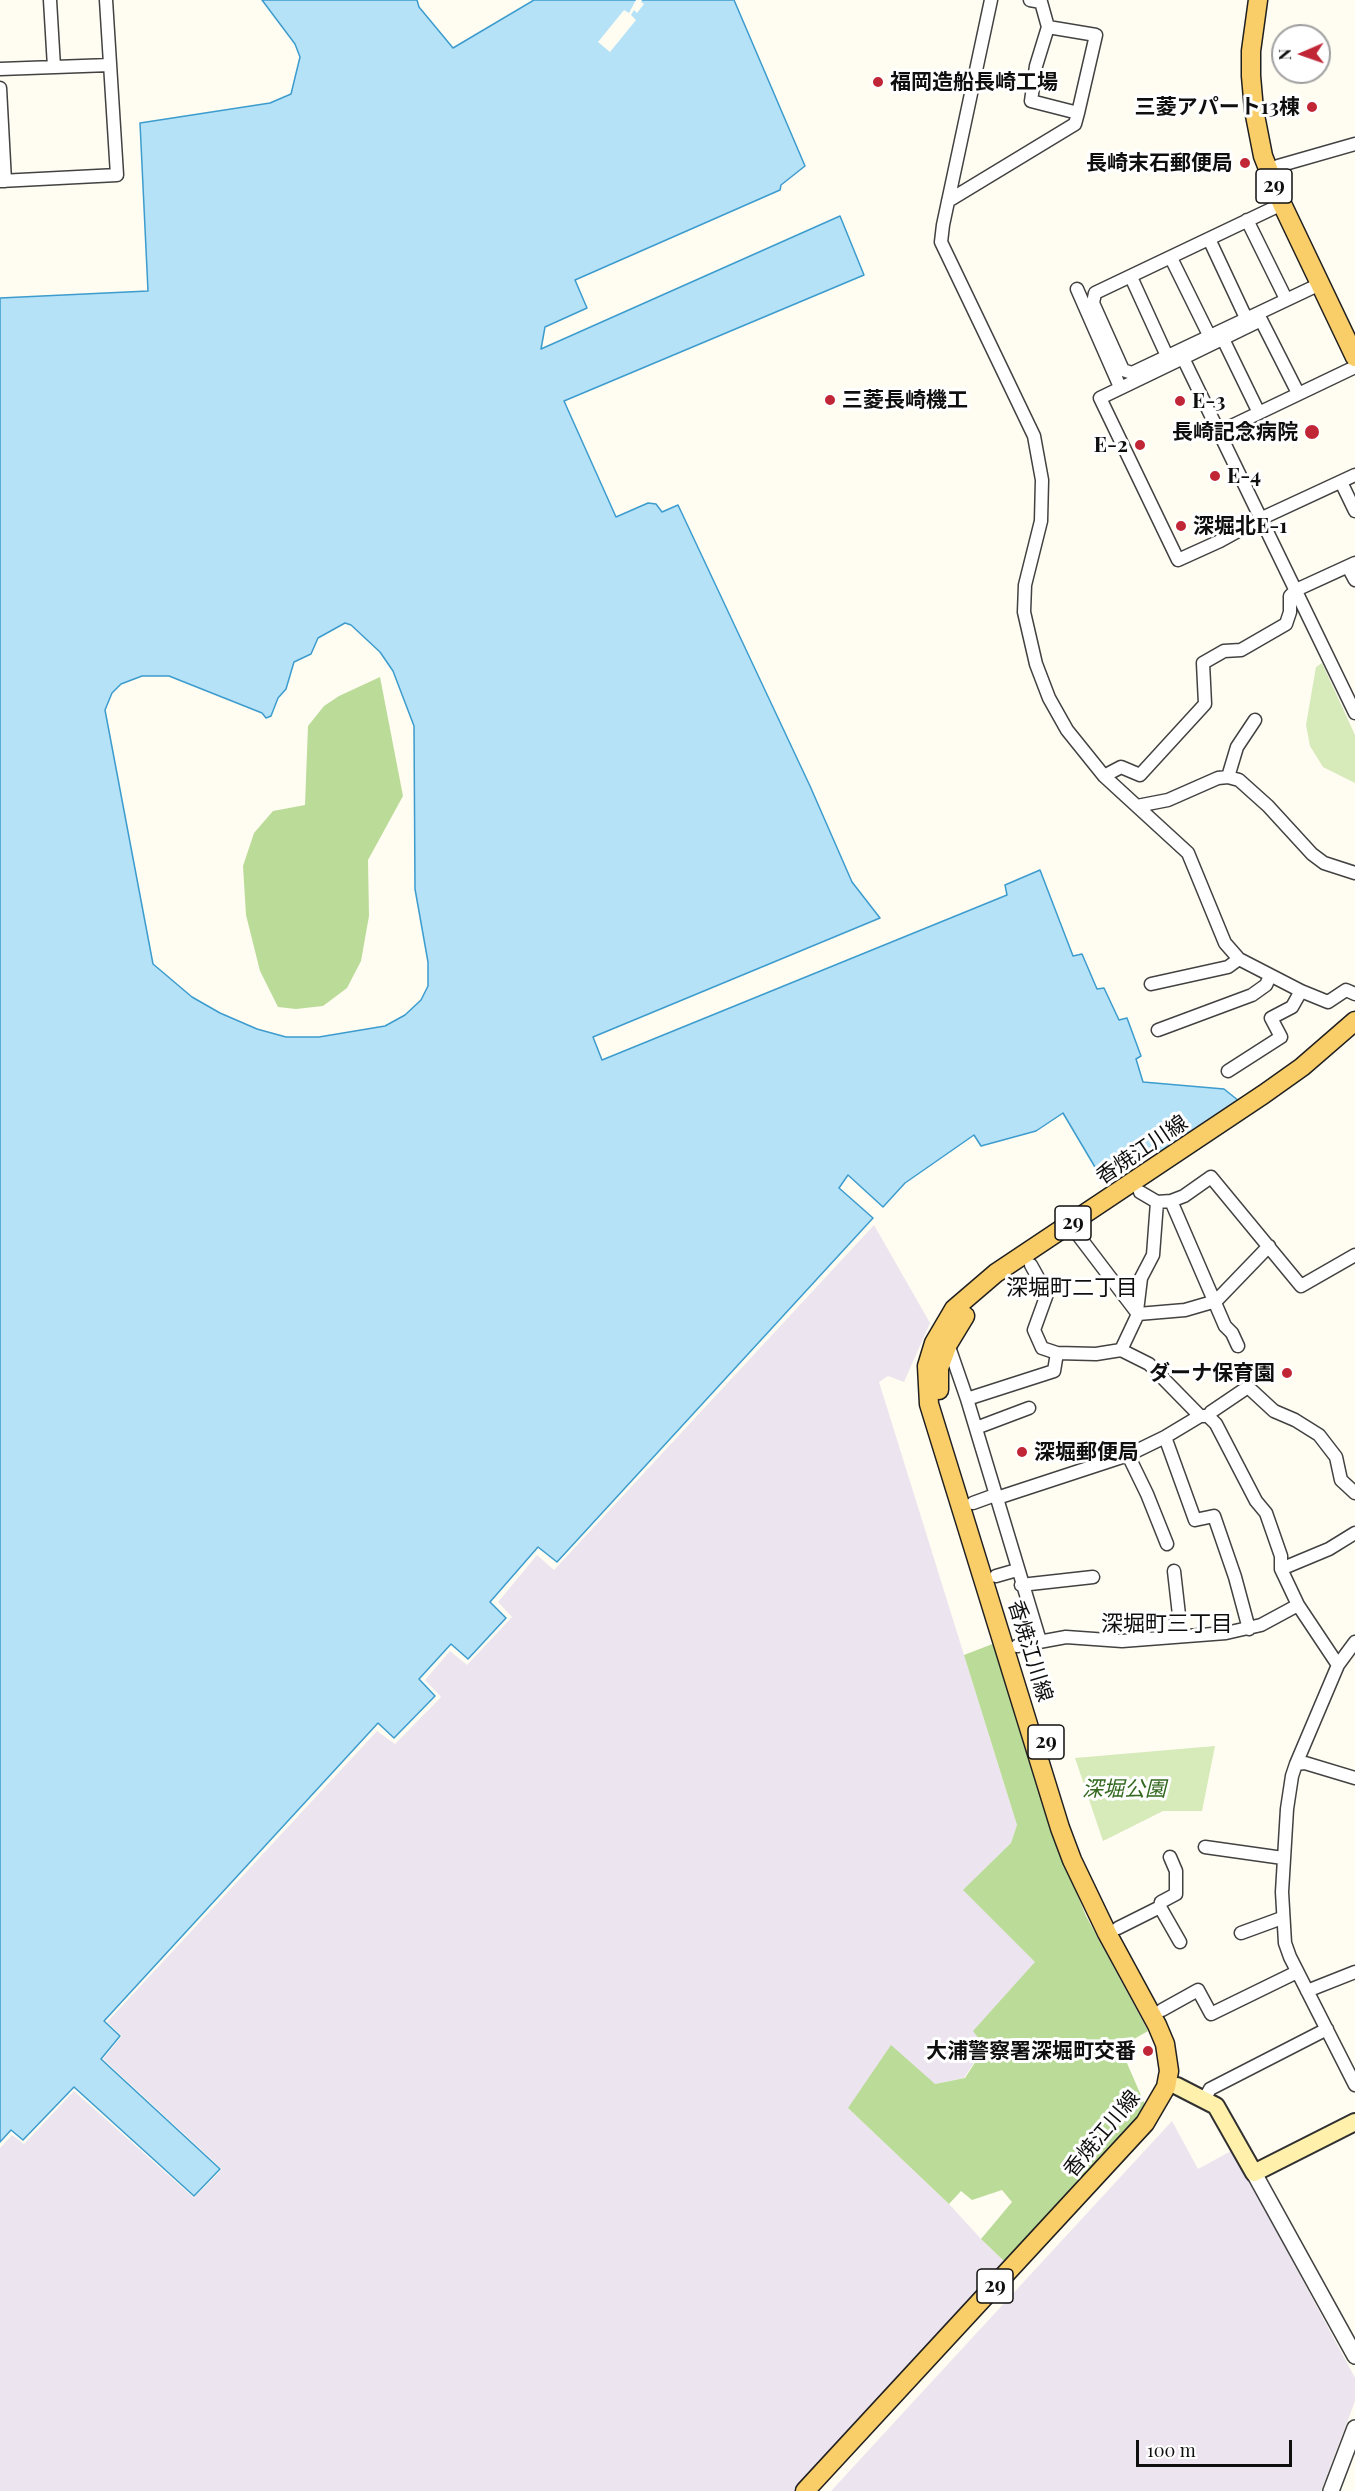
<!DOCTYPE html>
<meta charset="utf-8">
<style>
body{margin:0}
#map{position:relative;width:1355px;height:2491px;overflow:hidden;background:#fffcf1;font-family:"Playfair Display",serif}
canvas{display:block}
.north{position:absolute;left:1271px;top:24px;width:60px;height:60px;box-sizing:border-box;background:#fff;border:2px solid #9f9f9f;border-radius:50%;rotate:268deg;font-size:16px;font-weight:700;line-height:24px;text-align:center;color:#0f0f0f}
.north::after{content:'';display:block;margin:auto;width:21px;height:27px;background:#c12636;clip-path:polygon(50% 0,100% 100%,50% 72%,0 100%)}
.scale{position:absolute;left:1136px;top:2440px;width:156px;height:27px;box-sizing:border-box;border:3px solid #0f0f0f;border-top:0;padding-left:8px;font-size:18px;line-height:21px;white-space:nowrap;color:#0f0f0f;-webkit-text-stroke:4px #fff;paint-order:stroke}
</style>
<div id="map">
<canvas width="1355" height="2491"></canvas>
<div class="north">N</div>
<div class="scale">100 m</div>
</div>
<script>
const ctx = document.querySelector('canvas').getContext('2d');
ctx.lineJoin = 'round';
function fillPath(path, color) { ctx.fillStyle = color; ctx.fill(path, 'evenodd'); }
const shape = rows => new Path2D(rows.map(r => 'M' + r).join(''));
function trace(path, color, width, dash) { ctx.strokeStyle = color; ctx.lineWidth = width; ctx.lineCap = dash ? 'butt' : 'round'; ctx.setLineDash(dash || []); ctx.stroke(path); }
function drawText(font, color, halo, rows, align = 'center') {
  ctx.font = font + ' "Playfair Display","Noto Sans JP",serif'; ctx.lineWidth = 6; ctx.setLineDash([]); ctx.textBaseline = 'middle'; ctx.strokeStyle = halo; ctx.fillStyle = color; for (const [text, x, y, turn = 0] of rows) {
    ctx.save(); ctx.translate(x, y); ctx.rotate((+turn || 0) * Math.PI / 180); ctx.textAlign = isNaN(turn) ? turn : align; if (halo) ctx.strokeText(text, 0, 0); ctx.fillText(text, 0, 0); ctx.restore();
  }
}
fillPath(shape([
 [874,1225,930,1323,904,1382,888,1376,879,1382,1017,1825,1011,1843,964,1890,1036,1962,974,2031,985,2046,964,2078,935,2084,848,2108,949,2204,981,2239,1006,2263,794,2491,0,2491,0,2148,12,2135,24,2144,74,2091,194,2198,222,2169,103,2059,122,2036,107,2022,377,1731,395,1744,441,1697,425,1680,450,1651,467,1665,512,1617,498,1602,537,1555,554,1570],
 [1172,2121,1198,2169,1233,2150,1355,2378,1355,2401,1321,2491,831,2491]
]), '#ece4ee');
fillPath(shape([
 [1322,663,1355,735,1355,783,1323,767,1310,746,1306,725,1316,667],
 [1215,1746,1202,1811,1163,1811,1103,1841,1075,1758]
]), '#d6eaba');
fillPath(shape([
 [380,677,403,796,368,860,369,916,361,961,347,988,323,1006,296,1009,278,1007,260,971,246,915,243,866,254,833,273,811,305,805,308,726,324,706,339,696],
 [995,1643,1051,1831,1086,1916,1148,2031,1120,2047,1146,2107,1013,2261,1004,2261,981,2239,1012,2202,1002,2190,972,2200,961,2191,949,2204,848,2108,891,2045,935,2084,965,2078,985,2047,973,2031,1035,1962,963,1890,1011,1843,1017,1825,964,1655]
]), '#bbdb99');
const water = shape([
 [262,0,417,0,419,7,453,48,534,0,734,0,805,166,781,185,780,190,575,280,587,308,545,327,541,349,840,216,864,275,564,401,616,517,648,503,656,504,662,512,678,505,810,786,852,882,880,918,593,1037,602,1060,1007,895,1005,885,1040,870,1073,956,1082,954,1097,989,1104,988,1119,1020,1127,1018,1141,1056,1136,1059,1143,1082,1224,1089,1239,1101,1158,1154,1155,1150,1105,1184,1063,1113,1036,1131,981,1146,974,1135,905,1183,883,1207,848,1175,839,1188,873,1218,557,1562,538,1547,490,1602,506,1618,468,1659,451,1644,419,1679,435,1696,394,1738,378,1723,104,2021,120,2036,101,2059,220,2169,194,2196,74,2087,23,2140,11,2130,0,2142,0,298,148,291,140,123,270,103,291,94,300,57,295,44,262,0],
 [345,623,351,625,380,652,393,671,414,726,415,889,428,962,428,986,421,1000,405,1015,385,1026,319,1037,286,1037,257,1029,220,1013,192,997,153,964,105,710,112,693,121,684,142,676,169,676,262,713,266,718,271,716,278,698,286,689,294,662,311,654,318,638,345,623]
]);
fillPath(water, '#b6e2f7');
trace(water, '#3c9cce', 1.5);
fillPath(shape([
 [636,0,642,0,641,2,644,4,637,13,634,10,631,15,636,20,610,52,598,42,624,10,629,13]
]), '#fffcf1');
const minor = shape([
 [50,0,54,67],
 [991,0,943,225,941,242,1034,436,1042,480,1041,521,1025,585,1024,612,1036,664,1049,698,1067,730,1104,776,1188,853,1225,943,1239,959,1301,991,1328,1002,1346,990,1355,994],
 [1030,0,1041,2,1048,27,1036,66,1031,101,1078,113,1096,35,1048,27],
 [0,69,110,65],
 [0,88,5,181],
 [1278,166,1355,144],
 [0,181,117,175,106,0],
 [948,201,1075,124,1078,113],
 [1282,204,1095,293,1093,303,1123,370,1132,373,1320,284],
 [1247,220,1286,299],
 [1209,239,1246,318],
 [1171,258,1209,335],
 [1131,277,1167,356],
 [1077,289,1120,387],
 [1223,339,1259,413],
 [1183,358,1100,398,1178,560,1220,541,1260,519,1355,475],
 [1298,393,1261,320,1183,358,1355,713],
 [1219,432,1355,367],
 [1341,482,1355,511],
 [1348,567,1355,580],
 [1104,776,1121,767,1140,775,1205,704,1203,663,1224,651,1241,650,1286,624,1290,612,1290,596,1296,590,1355,563],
 [1228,777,1237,747,1255,720],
 [1137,806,1168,800,1218,778,1228,777,1239,780,1268,806,1312,854,1324,863,1355,873],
 [1151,984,1228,967,1239,959],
 [1158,1030,1252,995,1266,985,1270,976],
 [1228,1071,1281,1037,1271,1018,1292,1007,1301,991],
 [1140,1192,1157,1202,1171,1201,1225,1326,1232,1333,1238,1346],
 [1171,1201,1184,1196,1211,1177,1301,1286,1355,1255],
 [1078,1235,1138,1314],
 [1031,1265,1047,1294,1034,1330,1042,1348,1057,1353,1096,1354,1121,1350,1149,1364,1200,1416],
 [1137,1311,1141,1278,1153,1255,1157,1202],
 [1138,1314,1185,1310,1216,1301,1269,1246],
 [948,1344,967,1399,1040,1641],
 [1121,1350,1138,1314],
 [967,1399,1054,1371,1057,1353],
 [1208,1416,1211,1412,1248,1387,1274,1411,1295,1420,1319,1435,1336,1457,1341,1480,1355,1493],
 [976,1428,1029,1408],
 [1165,1437,1195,1520,1214,1516,1235,1577,1249,1629],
 [1128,1455,1147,1494,1167,1544],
 [973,1503,995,1495,997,1498,1128,1455,1165,1437,1200,1416,1208,1416,1216,1424,1256,1501,1266,1513,1281,1556,1281,1569,1298,1605,1338,1665],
 [1281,1569,1329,1549,1355,1533],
 [1174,1571,1179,1615,1176,1619,1177,1636],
 [996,1576,1017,1570],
 [1021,1585,1093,1577],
 [1017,1646,1066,1637,1122,1641,1226,1633,1261,1625,1298,1605],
 [1296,1764,1338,1665,1355,1642],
 [1355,1778,1305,1763,1296,1764,1292,1776,1287,1809,1282,1892,1285,1943,1290,1957,1355,2085],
 [1205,1847,1283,1858],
 [1160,1907,1180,1942],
 [1118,1928,1160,1907,1161,1902,1176,1894,1176,1871,1170,1857],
 [1241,1933,1282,1918],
 [1307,1991,1355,1972],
 [1162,2010,1198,1990,1211,2014,1297,1972],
 [1204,2100,1210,2089,1327,2029]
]);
const tertiary = shape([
 [1254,2173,1355,2356],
 [1331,2491,1355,2428]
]);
const secondary = shape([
 [1177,2086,1216,2106,1254,2173,1355,2122]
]);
const primary = shape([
 [1258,0,1251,51,1251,76,1254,110,1263,156,1282,204,1355,357],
 [939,1390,939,1368,948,1344,965,1316],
 [805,2491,1145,2123,1166,2087,1169,2071,1165,2044,1157,2025,1107,1933,1072,1860,1060,1828,929,1404,927,1366,934,1343,954,1309,996,1273,1264,1094,1302,1067,1355,1021]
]);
trace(minor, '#424242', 15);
trace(tertiary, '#424242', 18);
trace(secondary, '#313131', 20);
trace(primary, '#202020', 21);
trace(minor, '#fff', 12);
trace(tertiary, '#fff', 15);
trace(secondary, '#fff1ac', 16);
trace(primary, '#f9cd68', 18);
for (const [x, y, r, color] of [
 [878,82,6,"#c12636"],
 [1312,107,6,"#c12636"],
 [1245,163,6,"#c12636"],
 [830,400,6,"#c12636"],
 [1180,401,6,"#c12636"],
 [1312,432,8,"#c12636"],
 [1140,445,6,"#c12636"],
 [1215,476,6,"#c12636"],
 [1181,526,6,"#c12636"],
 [1287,1373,6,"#c12636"],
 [1022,1452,6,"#c12636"],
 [1148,2051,6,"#c12636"]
]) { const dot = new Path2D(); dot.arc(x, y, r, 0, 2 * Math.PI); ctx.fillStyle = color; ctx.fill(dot); trace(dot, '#fff', 2); }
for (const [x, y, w] of [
 [1274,186,36],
 [1073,1223,36],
 [1046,1742,36],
 [995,2286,36]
]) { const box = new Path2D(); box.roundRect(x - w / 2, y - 17, w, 34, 4.5); ctx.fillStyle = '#fff'; ctx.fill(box); trace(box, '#0f0f0f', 1.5); }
drawText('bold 20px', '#0f0f0f', null, [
 ["29",1274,186],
 ["29",1073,1223],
 ["29",1046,1742],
 ["29",995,2286]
]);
drawText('bold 21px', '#0f0f0f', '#fff', [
 ["福岡造船長崎工場",890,82],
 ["三菱アパート13棟",1300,107,"right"],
 ["長崎末石郵便局",1233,163,"right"],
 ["三菱長崎機工",842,400],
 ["E-3",1192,401],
 ["長崎記念病院",1298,432,"right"],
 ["E-2",1128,445,"right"],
 ["E-4",1227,476],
 ["深堀北E-1",1193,526],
 ["ダーナ保育園",1275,1373,"right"],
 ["深堀郵便局",1034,1452],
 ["大浦警察署深堀町交番",1136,2051,"right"]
], 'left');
drawText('21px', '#0f0f0f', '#fff', [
 ["香焼江川線",1142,1150,-34],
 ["香焼江川線",1030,1651,73],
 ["香焼江川線",1102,2134,-50]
]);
drawText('italic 21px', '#32681e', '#fff', [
 ["深堀公園",1124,1789]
]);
drawText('22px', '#0f0f0f', '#fff', [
 ["深堀町二丁目",1072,1288],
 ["深堀町三丁目",1167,1624]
]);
</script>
